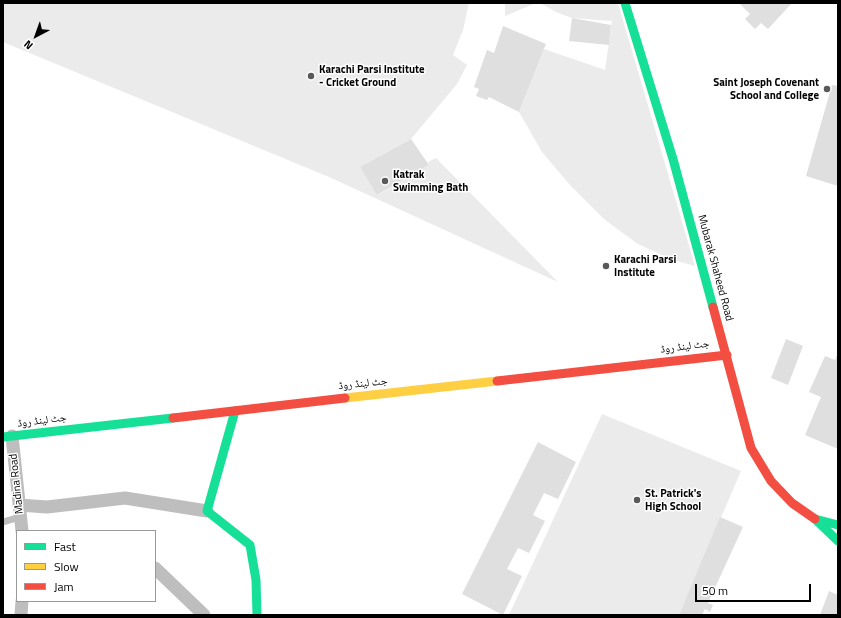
<!DOCTYPE html>
<meta charset="utf-8">
<style>
body{margin:0}
#map{position:relative;width:841px;height:618px;overflow:hidden;background:#fff;font-family:"Titillium Web",sans-serif}
canvas{display:block}
.frame{position:absolute;inset:0;border:4px solid #000;pointer-events:none}
.legend{position:absolute;left:16px;top:530px;width:140px;height:72px;box-sizing:border-box;background:#fff;border:1px solid #999;margin:0;padding:5px 7px;list-style:none;font-size:12px;color:#000}
.legend li{display:flex;align-items:center;gap:8px;height:20px}
.legend b{width:20px;border:1px solid #999}
.north{position:absolute;left:16px;top:16px;width:40px;height:40px;-webkit-text-stroke:3px #fff;paint-order:stroke;rotate:221deg;font-size:11px;font-weight:700;line-height:16px;text-align:center;color:#000}
.north::after{content:'';display:block;margin:auto;width:14px;height:18px;background:#000;clip-path:polygon(50% 0,100% 100%,50% 72%,0 100%)}
.scale{position:absolute;left:695px;top:584px;width:116px;height:18px;box-sizing:border-box;border:2px solid #000;border-top:0;padding-left:5px;font-size:12px;line-height:14px;white-space:nowrap;color:#000;-webkit-text-stroke:3px #fff;paint-order:stroke}
</style>
<div id="map">
<canvas width="841" height="618"></canvas>
<div class="frame"></div>
<ul class="legend">
<li><b style="height:5px;background:#16e098"></b>Fast</li>
<li><b style="height:5px;background:#ffcf43"></b>Slow</li>
<li><b style="height:5px;background:#f24e42"></b>Jam</li>
</ul>
<div class="north">N</div>
<div class="scale">50 m</div>
</div>
<script>
const ctx = document.querySelector('canvas').getContext('2d');
ctx.lineJoin = 'round';
function fillPath(path, color) { ctx.fillStyle = color; ctx.fill(path, 'evenodd'); }
const shape = rows => new Path2D(rows.map(r => 'M' + r).join(''));
function trace(path, color, width, dash) { ctx.strokeStyle = color; ctx.lineWidth = width; ctx.lineCap = dash ? 'butt' : 'round'; ctx.setLineDash(dash || []); ctx.stroke(path); }
function drawText(font, color, halo, rows, align = 'center') {
  ctx.font = font + ' "Titillium Web","Noto Naskh Arabic",sans-serif'; ctx.lineWidth = 3; ctx.setLineDash([]); ctx.textBaseline = 'middle'; ctx.strokeStyle = halo; ctx.fillStyle = color; for (const [text, x, y, turn = 0] of rows) {
    ctx.save(); ctx.translate(x, y); ctx.rotate((+turn || 0) * Math.PI / 180); ctx.textAlign = isNaN(turn) ? turn : align; if (halo) ctx.strokeText(text, 0, 0); ctx.fillText(text, 0, 0); ctx.restore();
  }
}
fillPath(shape([
 [3,3,469,3,463,30,453,55,467,65,457,84,411,139,360,167,378,195,429,165,428,162,436,158,558,282,329,177,3,42],
 [505,3,536,3,505,16],
 [540,3,618,3,695,266,671,259,638,244,605,220,570,185,542,152,519,112,544,49,605,70,612,21,572,18,556,12],
 [602,414,741,471,679,615,509,615]
]), '#ebebeb');
fillPath(shape([
 [739,3,792,3,768,29,761,23,755,29,745,19,750,14],
 [572,18,611,25,609,45,569,41],
 [503,26,546,44,519,112,489,97,487,100,476,96,479,89,474,87,487,50,494,53],
 [832,85,838,86,838,186,806,176],
 [411,139,429,165,377,195,360,167],
 [786,339,803,346,788,385,771,378],
 [838,353,838,449,805,435,821,397,809,392,825,356,835,360],
 [538,442,576,462,558,499,544,493,533,515,545,521,529,553,518,548,507,569,522,576,503,615,462,594],
 [720,517,743,527,708,603,713,605,710,612,705,609,702,615,679,615],
 [829,591,838,595,838,615,820,615]
]), '#dfdfdf');
trace(shape([
 [3,522,20,517]
]), '#bebebe', 7);
trace(shape([
 [12,436,22,531],
 [19,505,47,507,125,498,207,511],
 [155,568,204,615],
 [21,615,22,601]
]), '#bebebe', 13);
trace(shape([
 [625,3,673,159,713,307],
 [235,411,207,511,250,545,256,580,257,615],
 [3,437,173,418],
 [838,525,815,519,838,541]
]), '#16e098', 9);
trace(shape([
 [345,398,497,381]
]), '#ffcf43', 9);
trace(shape([
 [713,307,751,448,771,481,792,503,815,519],
 [497,381,727,355],
 [173,418,345,398]
]), '#f24e42', 9);
for (const [x, y, r, color] of [
 [311,76,4,"#595959"],
 [827,89,4,"#595959"],
 [385,181,4,"#595959"],
 [606,266,4,"#595959"],
 [637,500,4,"#595959"]
]) { const dot = new Path2D(); dot.arc(x, y, r, 0, 2 * Math.PI); ctx.fillStyle = color; ctx.fill(dot); trace(dot, '#fff', 1.5); }
drawText('bold 11px', '#000', '#fff', [
 ["Karachi Parsi Institute",319,70],
 ["- Cricket Ground",319,83],
 ["Saint Joseph Covenant",819,83,"right"],
 ["School and College",819,96,"right"],
 ["Katrak",393,175],
 ["Swimming Bath",393,188],
 ["Karachi Parsi",614,260],
 ["Institute",614,273],
 ["St. Patrick's",645,494],
 ["High School",645,507]
], 'left');
drawText('11px', '#000', '#fff', [
 ["Mubarak Shaheed Road",715,268,75],
 ["جٹ لینڈ روڈ",685,347,-7],
 ["جٹ لینڈ روڈ",363,384,-6],
 ["جٹ لینڈ روڈ",42,421,-7],
 ["Madina Road",17,484,-96]
]);
</script>
